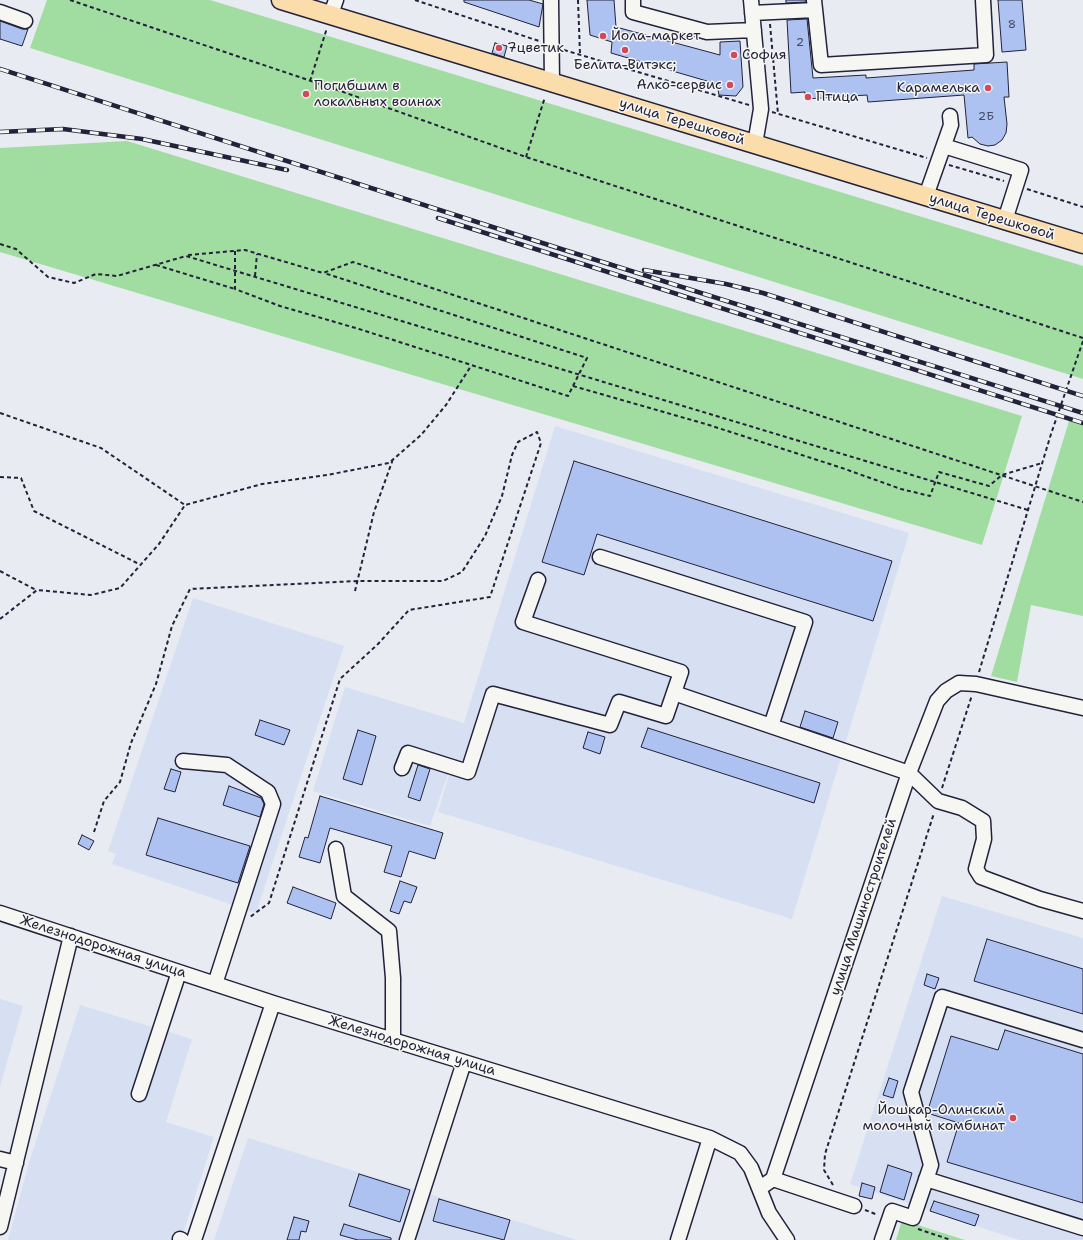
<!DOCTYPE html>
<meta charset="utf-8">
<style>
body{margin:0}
canvas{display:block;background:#e8ecf2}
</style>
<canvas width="1083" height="1240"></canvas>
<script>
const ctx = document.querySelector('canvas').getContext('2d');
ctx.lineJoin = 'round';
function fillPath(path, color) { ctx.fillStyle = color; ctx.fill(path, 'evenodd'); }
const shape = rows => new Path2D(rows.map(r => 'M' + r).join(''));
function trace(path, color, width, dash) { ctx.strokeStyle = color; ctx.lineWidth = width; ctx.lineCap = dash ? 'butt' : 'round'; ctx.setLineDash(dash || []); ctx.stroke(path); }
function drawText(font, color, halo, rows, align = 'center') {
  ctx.font = font + ' "Shantell Sans",sans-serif'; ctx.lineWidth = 3; ctx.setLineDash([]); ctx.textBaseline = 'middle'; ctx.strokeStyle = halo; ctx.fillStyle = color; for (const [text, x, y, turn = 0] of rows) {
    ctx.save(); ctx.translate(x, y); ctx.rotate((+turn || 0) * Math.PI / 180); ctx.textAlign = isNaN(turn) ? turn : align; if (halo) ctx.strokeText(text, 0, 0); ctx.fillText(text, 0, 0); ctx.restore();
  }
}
fillPath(shape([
 [555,426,909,533,792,919,438,812,457,748,430,826,313,791,345,687,464,723],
 [193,598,344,646,256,913,112,864,116,854,108,851],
 [942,896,1083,938,1083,1240,1019,1240,850,1184],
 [0,999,23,1006,0,1087],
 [80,1005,192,1039,166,1122,214,1137,181,1240,8,1240,28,1166],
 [248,1138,577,1240,214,1240]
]), '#d7dff2');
fillPath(shape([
 [47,0,210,0,1083,266,1083,379,30,48],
 [127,141,1022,416,982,545,0,252,0,148],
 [1069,421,1083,425,1083,616,1031,605,1017,682,991,676],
 [902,1220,965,1240,896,1240]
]), '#a1dca1');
const building = shape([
 [464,0,529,0,543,4,539,27,464,2,464,0],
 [587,0,614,0,616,27,720,55,720,42,740,41,743,87,736,96,719,95,717,84,611,53,612,42,590,35,587,0],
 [786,0,806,0,806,2,786,3,786,0],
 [998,0,1022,0,1026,50,1002,52,998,0],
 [807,19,813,78,866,75,866,78,974,70,974,64,1007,62,1009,97,1004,97,1007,124,1006,133,1002,140,995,145,988,146,980,144,972,137,968,138,964,95,868,102,867,95,805,99,805,92,791,93,787,20,807,19],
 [0,21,22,29,28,29,22,46,0,39,0,21],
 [495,43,507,46,504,57,492,53,495,43],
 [574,461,892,561,873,621,597,534,584,575,542,562,574,461],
 [805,711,838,722,833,738,800,727,805,711],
 [260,720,290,730,284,745,255,735,260,720],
 [648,728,820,783,814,803,641,747,648,728],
 [358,730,376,736,362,785,343,779,358,730],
 [588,732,605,737,600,754,583,748,588,732],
 [418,765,430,769,420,801,408,797,418,765],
 [171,769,181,772,175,792,164,789,171,769],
 [229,786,261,798,264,804,260,817,223,805,229,786],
 [320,796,443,833,435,859,409,851,401,877,384,872,392,846,330,828,320,863,299,857,305,837,308,838,320,796],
 [158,818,250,846,238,883,146,855,158,818],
 [82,835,94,841,89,850,78,844,82,835],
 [400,881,417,887,411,903,404,901,399,914,390,911,400,881],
 [293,887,336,903,331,919,287,903,293,887],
 [987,939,1083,969,1083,1014,974,981,987,939],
 [927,974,939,978,935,989,924,985,927,974],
 [1005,1030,1083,1054,1083,1203,947,1162,959,1123,927,1113,951,1036,998,1050,1005,1030],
 [889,1078,898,1081,893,1098,883,1095,889,1078],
 [888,1165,912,1173,904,1200,880,1192,888,1165],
 [359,1174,410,1190,400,1222,349,1206,359,1174],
 [862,1183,875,1187,872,1199,859,1196,862,1183],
 [439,1199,510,1220,504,1240,433,1221,439,1199],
 [934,1201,979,1215,975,1226,930,1211,934,1201],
 [294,1217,309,1221,306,1232,301,1231,299,1240,287,1240,294,1217],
 [344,1224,391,1238,391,1240,358,1240,340,1235,344,1224]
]);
fillPath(building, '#aec2f1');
trace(building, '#22223b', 1);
const minor = shape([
 [551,0,552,82],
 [633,0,633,12,707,32,754,30],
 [751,0,761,109,755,144],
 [814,0,821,65,986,55,983,0],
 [0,12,25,21],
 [752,13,815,10],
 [331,14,336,0],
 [944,146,1021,170,1005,220],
 [926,196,951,125,950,116],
 [600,557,805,622,771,726],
 [674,693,909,773,938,801,962,808,983,821,984,839,976,869,981,877,1040,899,1083,911],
 [183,761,227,765,268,792,273,804,215,984],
 [402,768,408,753,468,772,493,694,610,725,619,702,666,716,681,672,523,622,538,580],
 [336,849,344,896,389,931,393,978,393,1040],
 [0,913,273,1003,710,1138,740,1153,751,1168,769,1213,787,1240],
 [139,1094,179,972],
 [0,1159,16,1163],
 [773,1179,854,1206],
 [926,1179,1083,1228],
 [760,1188,773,1179,909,773,937,701,946,691,959,683,976,684,1083,708],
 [0,1227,71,936],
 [180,1239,182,1240],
 [194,1240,273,1003],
 [407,1240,464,1062],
 [678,1240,710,1138],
 [882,1240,892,1211,913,1218,931,1165,911,1092,942,997,1083,1040]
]);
const major = shape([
 [281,0,1083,244]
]);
trace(minor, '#22223b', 17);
trace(major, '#22223b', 21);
trace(shape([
 [70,0,332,88,526,157,1083,338],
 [415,0,539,41],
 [578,0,580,54],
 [770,24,778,114],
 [564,50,749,105],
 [310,81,327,28],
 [772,112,927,158],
 [526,157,545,97],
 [949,165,1004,181],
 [1027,189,1083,207],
 [0,244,16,249,48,277,74,283,96,274,117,276,186,256,1028,510],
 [235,251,235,289,280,306,359,329,568,396,587,358,324,273],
 [188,255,245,250,323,273,353,262,1083,502],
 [156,265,235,289],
 [255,276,257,254],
 [573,386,709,425,842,468,901,489,930,496,939,472,989,486,1002,475,1042,463],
 [0,413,101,448,185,505],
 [0,477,21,478,34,511,141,565],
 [0,571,36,590],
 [355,591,374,512,393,459],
 [0,619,37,590,91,595,120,588,159,544,185,505,262,484,327,475,389,463,421,435,446,405,471,366],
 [979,672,1051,434,1083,341],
 [942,788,972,695],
 [94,832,104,801,120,782,131,743,156,684,172,626,190,589,357,581,443,581,462,572,485,536,502,496,512,455,518,442,537,432,541,443,490,597,409,610,378,644,340,679,269,903,250,917],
 [833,1185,824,1170,825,1154,934,813],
 [865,1210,878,1215],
 [918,1229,951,1240]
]), '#22223b', 2, [4, 3]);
trace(minor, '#f6f6f2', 14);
trace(major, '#faddab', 18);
const rail = shape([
 [0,69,558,248,1083,413],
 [0,132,63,129,142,139,287,170],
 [438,218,1083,423],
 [644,270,726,284,763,293,1083,396]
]);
trace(rail, '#22223b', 4.5);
trace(rail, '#f6f6f2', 3, [9]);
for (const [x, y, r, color] of [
 [603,36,4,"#d1495b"],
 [499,48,4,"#d1495b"],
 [625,50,4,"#d1495b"],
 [734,55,4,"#d1495b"],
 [730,85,4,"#d1495b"],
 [988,88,4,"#d1495b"],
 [306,94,4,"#d1495b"],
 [808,97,4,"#d1495b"],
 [1013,1118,4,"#d1495b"]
]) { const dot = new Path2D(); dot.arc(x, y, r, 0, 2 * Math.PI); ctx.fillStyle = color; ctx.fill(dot); trace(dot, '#f6f6f2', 1.5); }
drawText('12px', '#454a68', null, [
 ["8",1012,25],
 ["2",800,43],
 ["2Б",986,117]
]);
drawText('14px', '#22223b', '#f6f6f2', [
 ["Йола-маркет",611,36],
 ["7цветик",507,48],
 ["София",742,55],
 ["Белита-Витэкс;",625,65,"center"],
 ["Алко-сервис",722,85,"right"],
 ["Погибшим в",314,86],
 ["локальных воинах",314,102],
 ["Карамелька",980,88,"right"],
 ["Птица",816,97],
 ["Йошкар-Олинский",1005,1110,"right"],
 ["молочный комбинат",1005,1126,"right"]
], 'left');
drawText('14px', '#22223b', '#f6f6f2', [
 ["улица Терешковой",682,122,17],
 ["улица Терешковой",992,217,17],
 ["улица Машиностроителей",864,907,-72],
 ["Железнодорожная улица",103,947,18],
 ["Железнодорожная улица",412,1046,17]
]);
</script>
